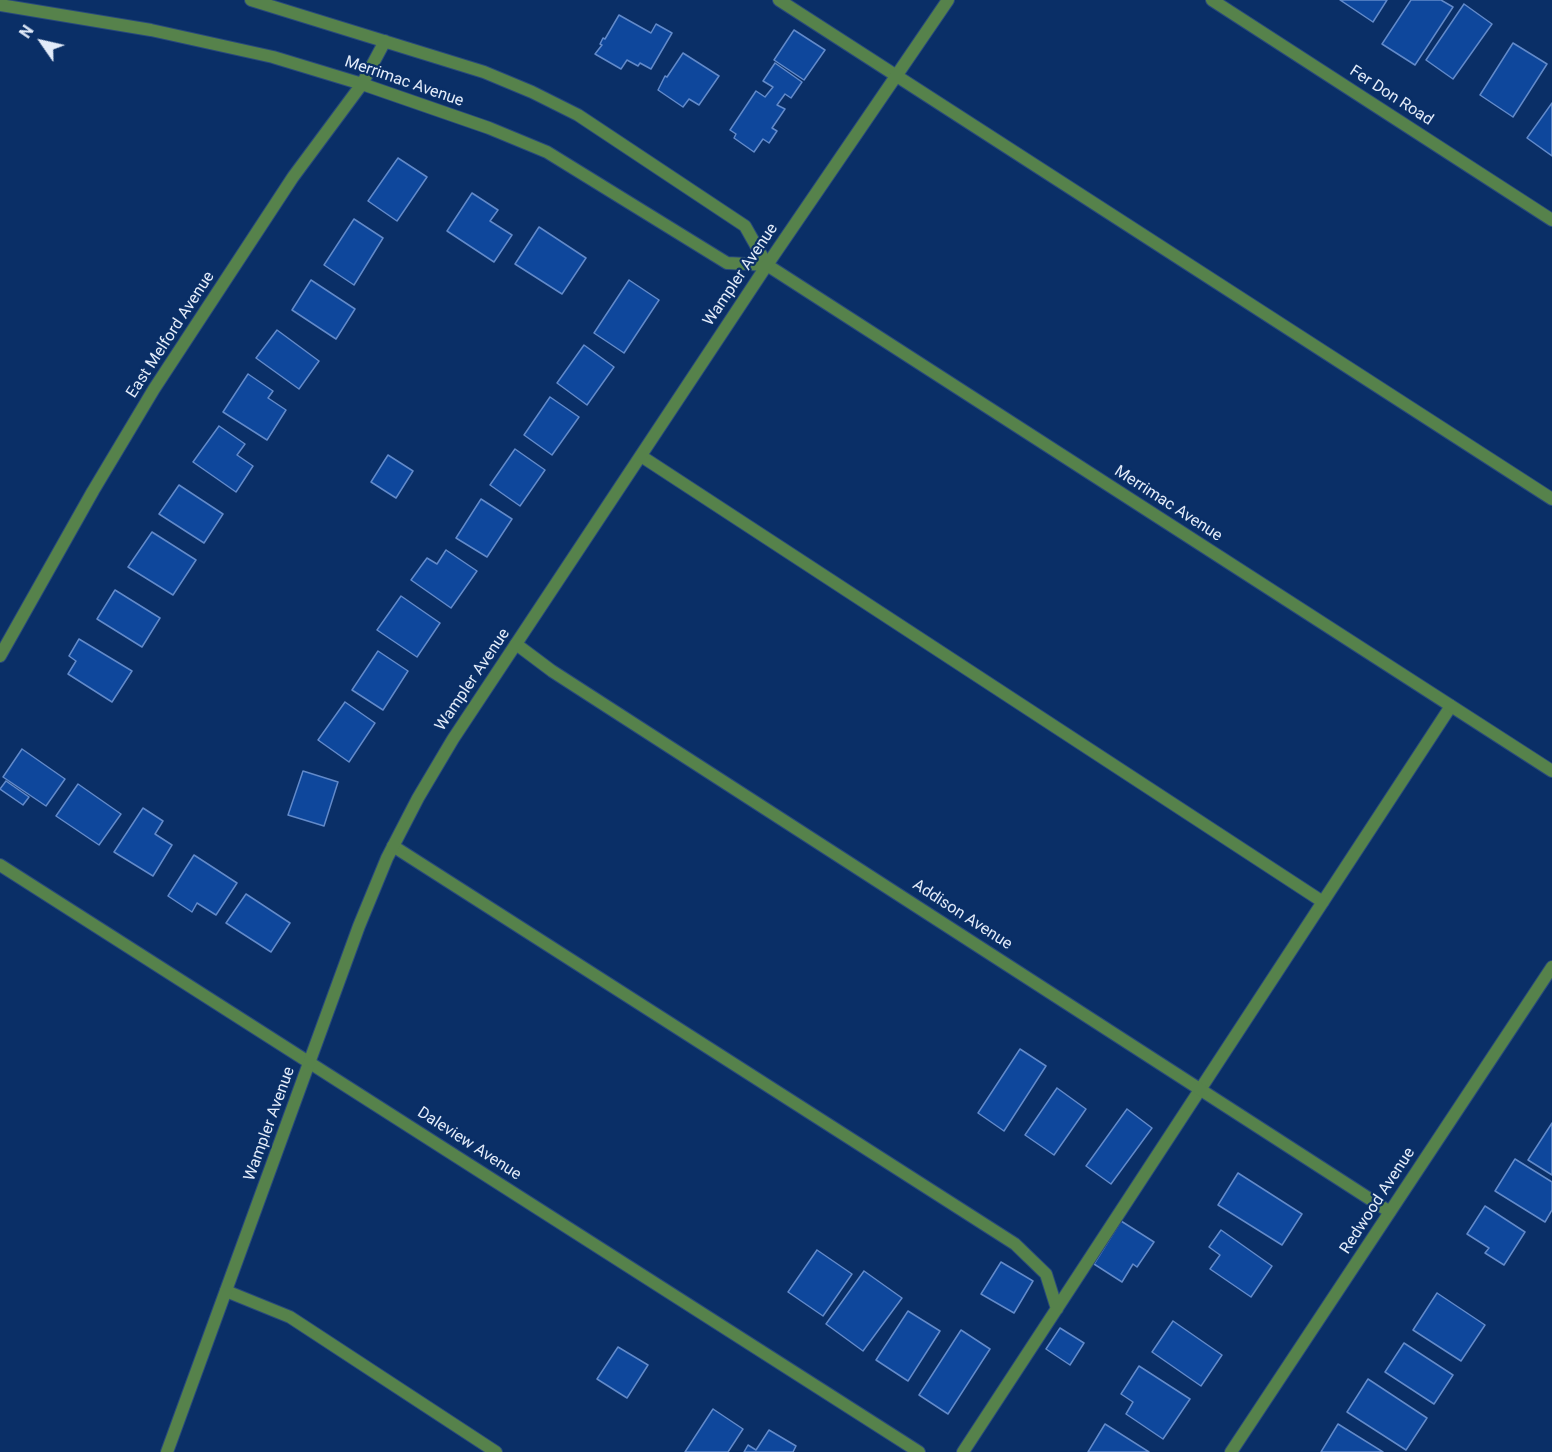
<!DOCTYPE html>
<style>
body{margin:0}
#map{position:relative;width:1552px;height:1452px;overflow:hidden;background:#0a2f67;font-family:Roboto,sans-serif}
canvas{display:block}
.north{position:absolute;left:12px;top:12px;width:60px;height:60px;-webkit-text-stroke:4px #0a2f67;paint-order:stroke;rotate:304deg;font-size:16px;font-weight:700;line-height:24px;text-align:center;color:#e3ecfa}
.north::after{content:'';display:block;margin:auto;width:21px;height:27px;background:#e3ecfa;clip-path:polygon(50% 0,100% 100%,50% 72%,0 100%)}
</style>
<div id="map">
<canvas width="1552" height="1452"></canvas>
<div class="north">N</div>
</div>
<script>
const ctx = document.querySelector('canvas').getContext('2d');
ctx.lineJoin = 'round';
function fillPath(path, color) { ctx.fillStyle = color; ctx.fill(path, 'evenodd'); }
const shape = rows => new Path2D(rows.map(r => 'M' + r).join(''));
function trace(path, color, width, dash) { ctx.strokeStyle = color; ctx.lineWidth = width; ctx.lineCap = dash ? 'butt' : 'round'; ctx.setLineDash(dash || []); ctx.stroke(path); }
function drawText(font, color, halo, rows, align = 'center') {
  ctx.font = font + ' Roboto,sans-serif'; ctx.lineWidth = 4.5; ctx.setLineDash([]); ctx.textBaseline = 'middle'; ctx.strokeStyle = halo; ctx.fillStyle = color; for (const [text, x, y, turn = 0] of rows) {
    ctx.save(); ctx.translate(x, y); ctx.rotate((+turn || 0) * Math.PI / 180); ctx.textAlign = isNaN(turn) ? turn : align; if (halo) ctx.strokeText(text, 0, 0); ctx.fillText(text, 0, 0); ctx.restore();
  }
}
const building = shape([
 [1340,0,1387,0,1373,22,1340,0],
 [1411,0,1441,0,1453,7,1415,65,1382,44,1411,0],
 [1464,4,1492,24,1453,79,1426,60,1464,4],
 [619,15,651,33,656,24,672,33,651,69,640,63,638,66,627,60,621,69,595,54,602,45,600,44,603,38,605,39,619,15],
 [794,30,825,50,804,80,774,60,794,30],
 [1513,43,1547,64,1513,117,1480,95,1513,43],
 [683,53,719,76,699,105,689,99,683,107,658,90,665,76,667,77,683,53],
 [775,63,802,82,791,98,785,94,777,105,785,109,772,128,777,131,769,143,763,139,754,152,734,138,736,134,730,130,756,91,765,97,773,87,763,81,775,63],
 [1552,103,1552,156,1527,138,1552,103],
 [398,158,427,177,397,221,368,201,398,158],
 [472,193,498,210,490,221,512,235,494,262,447,231,472,193],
 [354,219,383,238,354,285,324,265,354,219],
 [539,227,586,258,562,294,515,264,539,227],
 [311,280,355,309,336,339,292,310,311,280],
 [629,280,659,300,624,353,594,333,629,280],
 [277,330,319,361,299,389,256,358,277,330],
 [584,345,614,367,587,405,557,383,584,345],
 [248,374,273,391,268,398,286,410,267,440,223,412,248,374],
 [550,397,579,417,552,455,524,435,550,397],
 [219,426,245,444,237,455,253,466,236,492,193,462,219,426],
 [515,449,545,470,520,506,490,485,515,449],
 [388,455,413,471,396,498,371,482,388,455],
 [179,485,223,514,204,543,159,514,179,485],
 [481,499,512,519,487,557,456,538,481,499],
 [152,532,196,560,173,595,128,567,152,532],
 [446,550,477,571,451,608,411,580,427,558,437,564,446,550],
 [115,590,160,618,142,647,97,619,115,590],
 [401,596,440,623,417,657,377,630,401,596],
 [79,639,132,671,112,702,68,674,76,661,69,656,79,639],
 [378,651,408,671,383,710,352,690,378,651],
 [345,702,375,723,349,762,318,740,345,702],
 [22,749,65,779,46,806,3,777,22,749],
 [303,771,338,782,324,826,288,815,303,771],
 [6,781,29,797,23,805,0,789,6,781],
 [78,784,121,814,99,845,56,816,78,784],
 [143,808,163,821,155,834,172,845,153,876,114,852,143,808],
 [194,855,237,883,216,915,197,903,192,912,168,896,194,855],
 [246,894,290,923,271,952,226,923,246,894],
 [1020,1049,1046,1066,1004,1131,978,1113,1020,1049],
 [1057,1088,1086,1109,1054,1155,1025,1135,1057,1088],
 [1127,1109,1152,1128,1111,1184,1086,1166,1127,1109],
 [1552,1123,1552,1175,1528,1160,1552,1123],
 [1515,1159,1552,1182,1552,1210,1545,1222,1495,1191,1515,1159],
 [1238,1173,1302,1214,1282,1245,1218,1205,1238,1173],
 [1485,1206,1525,1232,1504,1265,1485,1253,1489,1248,1467,1234,1485,1206],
 [1121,1221,1154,1242,1137,1267,1133,1264,1122,1282,1094,1264,1121,1221],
 [1221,1230,1272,1266,1251,1297,1210,1269,1220,1255,1209,1247,1221,1230],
 [817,1250,852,1274,823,1316,788,1292,817,1250],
 [1001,1262,1033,1281,1014,1313,981,1294,1001,1262],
 [864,1271,902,1298,863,1351,826,1324,864,1271],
 [1437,1293,1485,1325,1461,1361,1413,1330,1437,1293],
 [908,1311,940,1331,908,1381,876,1360,908,1311],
 [1173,1321,1222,1355,1201,1386,1152,1352,1173,1321],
 [1060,1328,1084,1343,1070,1365,1046,1349,1060,1328],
 [961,1330,990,1349,948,1414,919,1395,961,1330],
 [1404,1343,1453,1375,1434,1404,1385,1372,1404,1343],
 [618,1347,648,1365,627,1398,597,1379,618,1347],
 [1139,1366,1190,1399,1163,1439,1126,1414,1133,1402,1121,1394,1139,1366],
 [1368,1379,1427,1418,1406,1450,1347,1412,1368,1379],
 [713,1409,743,1429,728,1452,685,1452,713,1409],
 [1105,1424,1149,1452,1088,1452,1105,1424],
 [1338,1424,1383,1452,1321,1452,1338,1424],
 [769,1430,796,1446,793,1452,744,1452,748,1445,756,1450,769,1430]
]);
fillPath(building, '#0e479c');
trace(building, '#628aca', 1.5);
const service = shape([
 [779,0,1552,499],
 [641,456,1323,902],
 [393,846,1015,1244,1046,1274,1057,1309],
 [226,1291,290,1317,496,1452],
 [963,1452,1451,706]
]);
const minor = shape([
 [251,0,484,72,532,92,578,115,745,226,767,265,1552,771],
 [1212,0,1552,220],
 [0,5,151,30,273,57,362,84,489,128,547,152,727,263,767,265],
 [516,644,552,671,1390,1212],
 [0,656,93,491,154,389,293,177,362,84,385,41],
 [0,865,919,1452],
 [1231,1452,1552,967]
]);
const tertiary = shape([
 [167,1452,359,926,387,858,418,798,453,739,767,265,948,0]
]);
trace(service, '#28497c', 14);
trace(minor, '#28497c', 14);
trace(tertiary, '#28497c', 14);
trace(service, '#56824b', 12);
trace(minor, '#56824b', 12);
trace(tertiary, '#56824b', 12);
drawText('16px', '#e3ecfa', '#0a2f67', [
 ["Merrimac Avenue",404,82,19],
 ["Fer Don Road",1391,96,33],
 ["Wampler Avenue",741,275,-56],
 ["East Melford Avenue",171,335,-57],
 ["Merrimac Avenue",1168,504,33],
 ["Wampler Avenue",473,680,-56],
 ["Addison Avenue",962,915,33],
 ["Wampler Avenue",270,1124,-70],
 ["Daleview Avenue",469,1144,33],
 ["Redwood Avenue",1378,1201,-57]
]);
</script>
